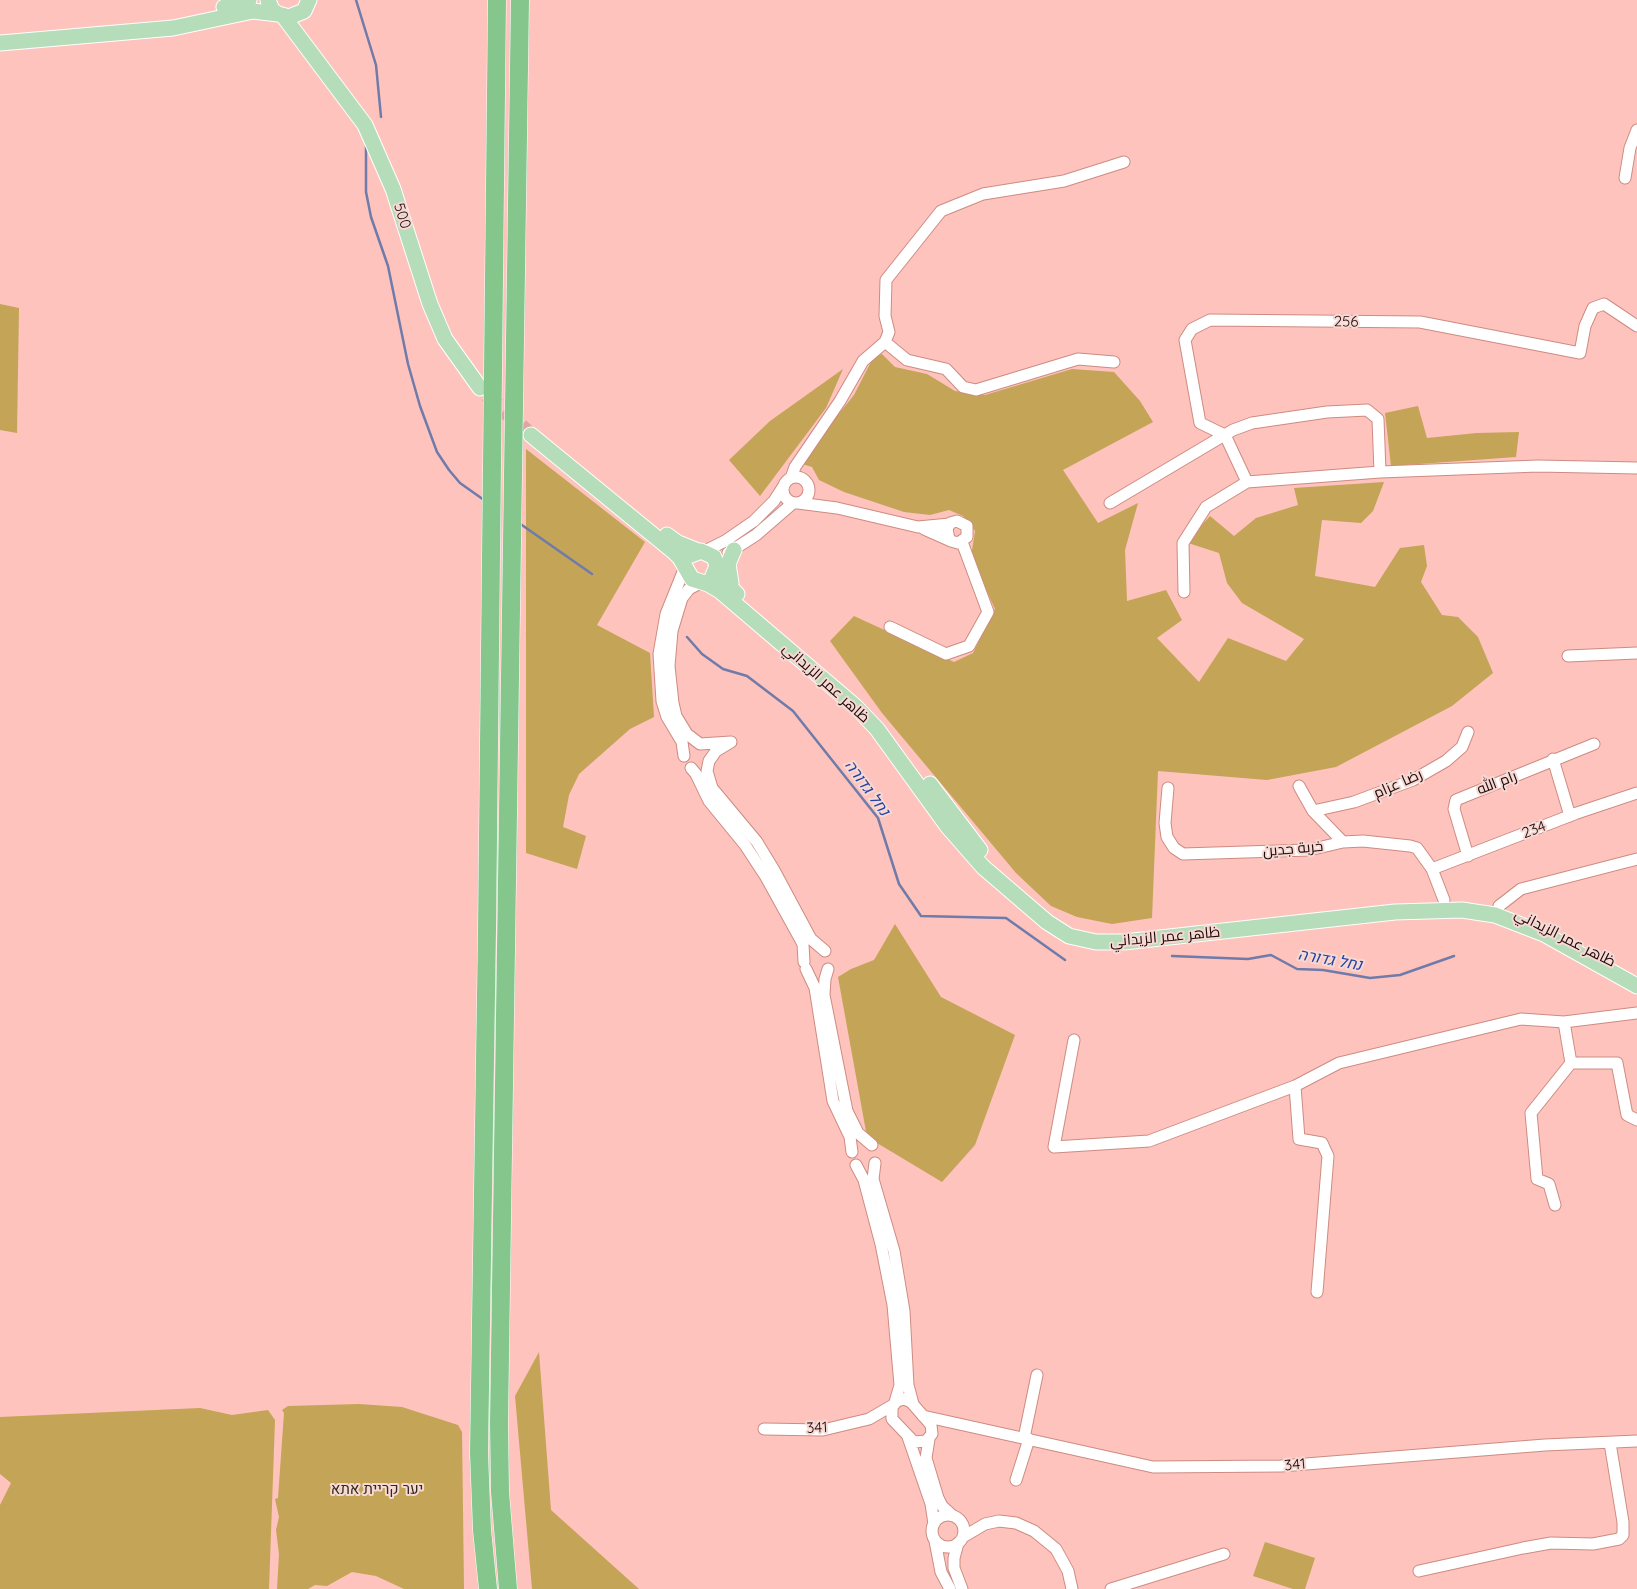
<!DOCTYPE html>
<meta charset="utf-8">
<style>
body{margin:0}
canvas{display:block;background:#fdc3bc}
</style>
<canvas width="1637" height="1589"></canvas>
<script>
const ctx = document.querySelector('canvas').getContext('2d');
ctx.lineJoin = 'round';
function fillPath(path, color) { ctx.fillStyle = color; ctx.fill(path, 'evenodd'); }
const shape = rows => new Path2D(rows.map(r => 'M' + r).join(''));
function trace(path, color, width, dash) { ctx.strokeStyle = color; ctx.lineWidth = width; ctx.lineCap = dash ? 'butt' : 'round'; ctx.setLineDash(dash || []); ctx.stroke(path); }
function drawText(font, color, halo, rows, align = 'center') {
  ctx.font = font + ' Quicksand,Cairo,Heebo,sans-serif'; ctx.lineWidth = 4; ctx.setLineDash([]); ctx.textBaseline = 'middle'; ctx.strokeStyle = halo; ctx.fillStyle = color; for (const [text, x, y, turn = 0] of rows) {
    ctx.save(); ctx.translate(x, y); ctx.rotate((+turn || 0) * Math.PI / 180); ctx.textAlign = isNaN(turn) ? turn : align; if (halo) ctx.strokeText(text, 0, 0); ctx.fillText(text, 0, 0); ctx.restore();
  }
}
fillPath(shape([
 [0,304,19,308,17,433,0,430],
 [882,354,895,367,927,374,955,391,985,395,1072,369,1114,372,1140,401,1153,422,1063,470,1098,523,1138,503,1125,550,1127,601,1166,590,1182,620,1157,638,1199,682,1228,638,1286,661,1304,639,1242,603,1227,583,1219,553,1188,543,1198,529,1210,516,1234,536,1256,518,1298,505,1294,488,1384,482,1373,511,1361,523,1322,520,1315,576,1375,587,1400,548,1424,545,1427,566,1421,582,1442,615,1458,617,1478,637,1493,673,1452,706,1336,767,1267,780,1158,771,1152,918,1112,924,1077,917,1051,906,1016,873,882,713,830,641,854,616,954,662,973,653,995,609,971,557,975,531,963,516,949,510,930,515,904,512,844,492,819,480,812,467,799,463,854,395,874,356],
 [843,369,826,408,760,496,729,460,770,421],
 [1418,406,1427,438,1477,433,1519,432,1516,457,1391,466,1385,413],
 [526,449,645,542,597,625,650,653,654,717,630,729,579,774,569,795,563,827,586,836,577,869,526,853],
 [895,924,941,997,1015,1035,975,1145,942,1182,867,1137,838,977,851,969,874,960],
 [539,1352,551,1510,639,1589,532,1589,515,1396],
 [359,1404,402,1407,458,1425,462,1432,464,1589,404,1589,376,1576,352,1572,327,1586,315,1585,308,1589,277,1589,279,1554,276,1530,279,1517,275,1499,278,1498,284,1413,282,1410,288,1406],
 [200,1408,232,1415,268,1410,275,1420,269,1589,0,1589,0,1505,11,1483,0,1474,0,1417],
 [1265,1542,1315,1558,1305,1589,1293,1589,1253,1576]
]), '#c4a456');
trace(shape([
 [356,0,376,65,381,117],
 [366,146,366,192,371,217,388,266,408,364,420,406,437,452,449,470,460,483,484,500],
 [519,523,592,574],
 [687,637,702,654,723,669,747,676,793,711,878,818,899,884,921,916,1006,918,1065,960],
 [1172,956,1248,959,1271,955,1297,969,1323,970,1370,978,1400,975,1454,956]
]), '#6f7baa', 2.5);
trace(shape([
 [487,395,531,435]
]), '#dca7a1', 15, [15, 8]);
const minor = shape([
 [1625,178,1630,148,1637,130],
 [885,342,907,360,946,369,963,387,976,390,1078,359,1114,362],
 '783 490a13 13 0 1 1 26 0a13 13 0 1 1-26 0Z',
 [791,478,795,467,840,401,863,361,885,342,889,332,885,316,886,280,941,211,983,194,1064,181,1124,162],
 [1247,482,1225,435,1200,423,1185,340,1192,329,1210,320,1420,322,1580,353,1585,326,1593,308,1604,304,1637,326],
 [798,503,837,508,918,527,950,524],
 [1110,503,1233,430,1252,423,1327,412,1367,410,1378,419,1380,472],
 [924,529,951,541,958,543,967,537,967,526,957,521,950,523,947,529,949,539],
 [705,551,725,541,754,521,774,501,783,487],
 [728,553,756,535,793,503],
 [702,582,689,589,682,598,672,631,669,666,673,703,676,716,687,734,700,744,731,742,716,751,709,761,707,771,712,788,757,842,774,870,811,939,825,951],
 [1184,592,1183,543,1206,507,1247,482,1380,472,1538,466,1637,468],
 [890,627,946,654,969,646,988,612,962,542],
 [1568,656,1637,653],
 [684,756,682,742,667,717,662,701,659,654,666,614,685,567],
 [1553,759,1570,816],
 [691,768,696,774,709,801,745,845,766,877,803,944,804,962],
 [1299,786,1313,811,1343,842],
 [1168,788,1165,823,1167,837,1174,848,1183,854,1309,850,1343,842,1363,841,1410,846,1417,848,1432,869,1444,900],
 [1313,811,1354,802,1413,780,1446,761,1462,747,1468,732],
 [1468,856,1454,809,1456,800,1594,744],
 [1432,869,1577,813,1637,793],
 [1499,906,1521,889,1637,859],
 [806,969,815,988,833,1101,850,1137,852,1152],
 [828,969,825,979,824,995,847,1111,858,1133,872,1145],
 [1637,1013,1564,1022,1571,1063,1617,1063,1627,1115,1637,1120],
 [1074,1040,1054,1147,1149,1141,1295,1086,1339,1063,1521,1019,1564,1022],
 [1295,1086,1299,1139,1322,1143,1328,1156,1317,1292],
 [875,1163,873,1179,894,1251,904,1311,908,1385,913,1404],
 [856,1165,864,1180,881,1244,893,1305,900,1385,895,1402],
 [1555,1205,1549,1184,1537,1179,1531,1113,1571,1063],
 [904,1399,911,1402,931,1425,932,1434,926,1441,914,1442,892,1419,892,1407,897,1401,904,1399],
 [923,1416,1153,1467,1281,1466,1545,1445,1637,1441],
 [764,1429,823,1430,869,1419,893,1405],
 [908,1437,931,1504,934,1524],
 [1024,1438,1037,1375],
 [929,1439,926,1458,938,1498,942,1506,953,1516],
 [1016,1480,1029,1439],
 '932 1531a16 16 0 1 1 32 0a16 16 0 1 1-32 0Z',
 [963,1537,985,1524,999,1521,1016,1523,1034,1531,1056,1549,1068,1571,1072,1589],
 [935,1541,941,1572,950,1589],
 [958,1543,954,1558,954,1568,962,1589],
 [1419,1571,1523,1548,1551,1543,1593,1544,1619,1539,1623,1535,1623,1522,1610,1443],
 [1111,1589,1224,1554]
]);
const major = shape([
 [268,0,272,10,278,14,289,17,304,11,309,0],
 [224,7,249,0],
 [284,17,365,125,393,189,430,304,445,339,480,388],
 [0,43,173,28,253,11,278,14],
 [531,435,674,552,680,558,692,579,708,584,720,591,856,707,877,729,948,827,983,867,1047,922,1069,936,1096,942,1124,942,1395,912,1462,910,1495,915,1544,934,1637,986],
 [667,535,678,543,698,551],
 [691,555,701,551,714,557,717,566,712,578],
 [717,570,724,581,737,594],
 [731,583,728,564,734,550],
 [930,784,980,850]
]);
const highway = shape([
 [488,1589,482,1530,479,1453,487,929,497,0],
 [508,1589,500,1492,499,1423,520,0]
]);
trace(minor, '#ce8b82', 13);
trace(major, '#fff', 17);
trace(highway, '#fff', 19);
trace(minor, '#fff', 11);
trace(major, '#b5ddba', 15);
trace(highway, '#84c68c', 18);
drawText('15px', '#1f0806', '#f6d9d4', [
 ["500",402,216,72],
 ["256",1346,322,1],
 ["ظاهر عمر الزيداني",826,683,42],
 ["رام الله",1497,783,-21],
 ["رضا عزام",1398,784,-24],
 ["234",1534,830,-21],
 ["خربة جدين",1293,849,-5],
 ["ظاهر عمر الزيداني",1165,937,-5],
 ["ظاهر عمر الزيداني",1565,938,27],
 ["341",817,1428,-3],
 ["341",1295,1465,-5]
]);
drawText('15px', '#312917', '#f6d9d4', [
 ["יער קריית אתא",377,1489]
]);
drawText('italic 16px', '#2741a1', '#f6d9d4', [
 ["נחל גדורה",867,788,54],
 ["נחל גדורה",1330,960,10]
]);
</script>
